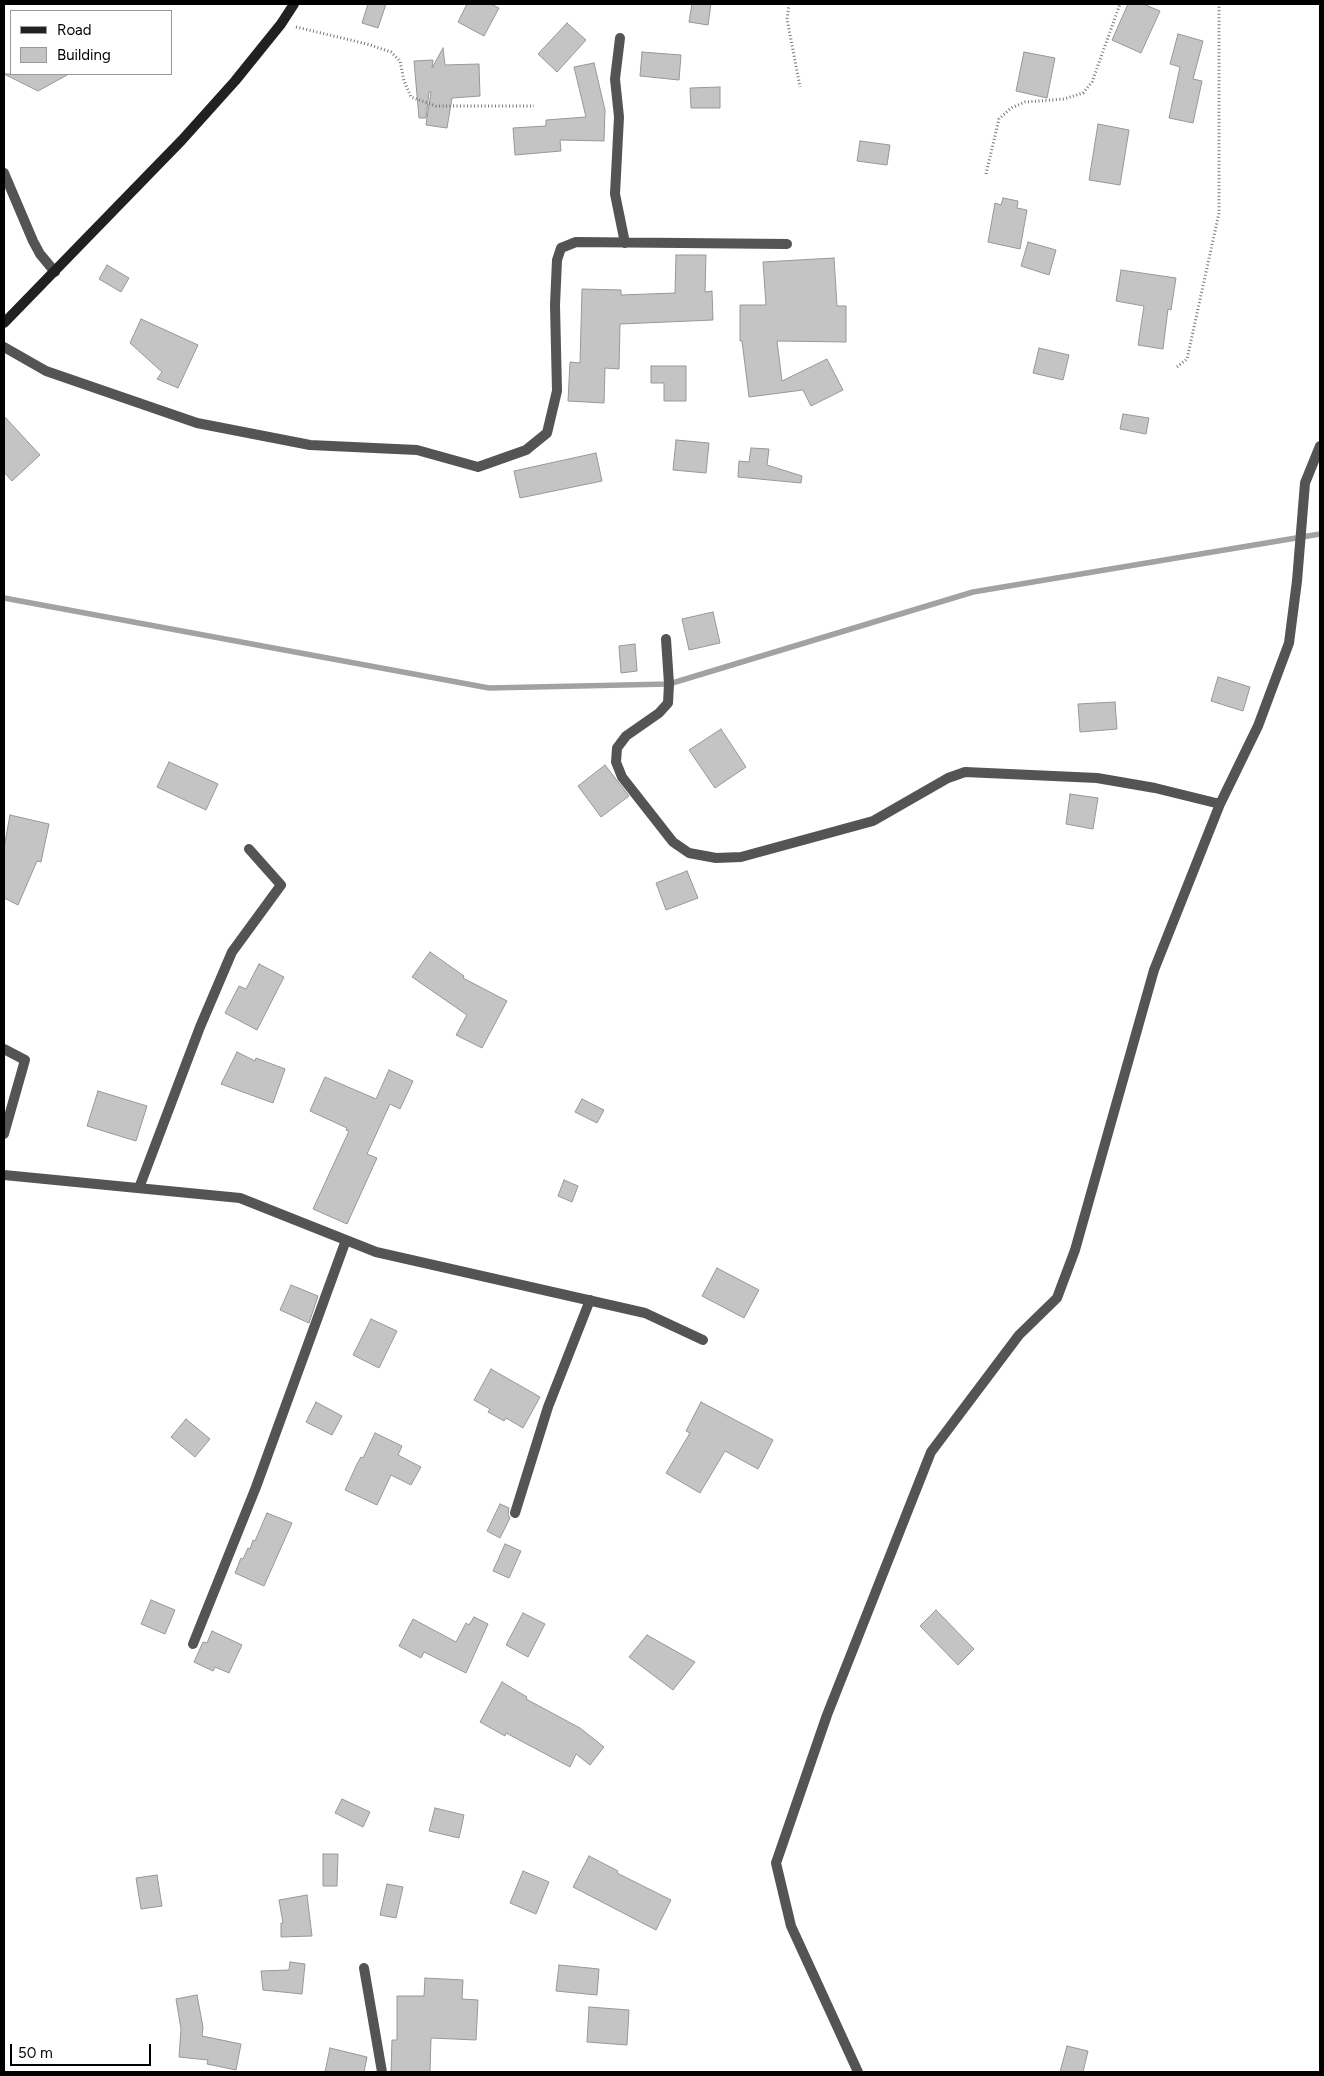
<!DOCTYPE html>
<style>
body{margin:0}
#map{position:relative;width:1324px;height:2076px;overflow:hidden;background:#fff;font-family:Figtree,sans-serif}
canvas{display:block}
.frame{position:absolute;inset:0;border:5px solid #000;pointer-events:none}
.legend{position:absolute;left:10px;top:10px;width:162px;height:65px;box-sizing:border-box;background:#fff;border:1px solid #999;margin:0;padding:6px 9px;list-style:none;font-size:15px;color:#000}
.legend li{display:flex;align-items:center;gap:10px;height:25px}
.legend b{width:25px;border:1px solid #999}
.scale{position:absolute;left:10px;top:2044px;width:141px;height:22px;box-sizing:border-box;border:2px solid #000;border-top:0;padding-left:6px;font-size:15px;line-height:18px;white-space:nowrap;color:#000;-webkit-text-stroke:4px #fff;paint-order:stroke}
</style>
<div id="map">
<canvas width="1324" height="2076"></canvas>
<div class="frame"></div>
<ul class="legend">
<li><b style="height:6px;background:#212121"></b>Road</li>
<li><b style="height:14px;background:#c4c4c4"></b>Building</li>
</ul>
<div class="scale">50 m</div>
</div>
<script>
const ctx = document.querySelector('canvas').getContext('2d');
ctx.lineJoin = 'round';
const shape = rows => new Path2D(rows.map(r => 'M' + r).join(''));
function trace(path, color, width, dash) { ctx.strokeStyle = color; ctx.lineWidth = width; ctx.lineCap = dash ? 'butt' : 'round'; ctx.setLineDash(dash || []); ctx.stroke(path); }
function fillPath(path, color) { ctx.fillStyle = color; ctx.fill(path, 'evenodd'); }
trace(shape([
 [4,598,489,688,669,684,973,592,1320,534]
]), '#a2a2a2', 5.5);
const building = shape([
 [368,4,386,4,378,28,362,23,368,4],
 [467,4,491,4,499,8,484,36,458,22,467,4],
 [692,4,711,4,708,25,689,22,692,4],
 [1128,4,1143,4,1160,11,1141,53,1112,40,1128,4],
 [567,23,586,40,557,72,538,54,567,23],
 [1178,34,1203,41,1193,79,1202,81,1193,123,1169,118,1180,67,1170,64,1178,34],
 [443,48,445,65,479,64,480,96,452,98,447,128,426,125,431,92,429,92,426,118,419,118,414,61,433,60,432,68,443,48],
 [642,52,681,55,679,80,640,76,642,52],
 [1024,52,1055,58,1047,98,1016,91,1024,52],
 [594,63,605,110,604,141,560,140,561,151,515,155,513,128,546,126,546,120,586,117,574,67,594,63],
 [4,74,69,74,38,91,4,74],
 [720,87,720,108,691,108,690,88,720,87],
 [1098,124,1129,130,1120,185,1089,180,1098,124],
 [860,141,890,145,887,165,857,161,860,141],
 [1003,198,1018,201,1017,208,1027,210,1020,249,988,242,995,203,1001,205,1003,198],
 [1028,242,1056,250,1049,275,1021,266,1028,242],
 [676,255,706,255,705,292,712,291,713,320,620,324,619,369,605,368,604,403,568,401,570,362,580,363,582,289,621,290,621,295,675,293,676,255],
 [834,258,837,306,846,306,846,342,777,341,782,381,827,359,843,390,811,406,803,390,749,397,742,341,740,341,740,305,766,305,763,262,834,258],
 [107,265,129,278,121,292,99,279,107,265],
 [1121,270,1176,278,1171,310,1168,309,1163,349,1138,345,1144,306,1116,301,1121,270],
 [141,319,198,345,178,388,157,379,162,372,130,343,141,319],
 [1039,348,1069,355,1063,380,1033,373,1039,348],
 [651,366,686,366,686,401,664,401,664,383,651,383,651,366],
 [1123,414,1149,418,1146,434,1120,429,1123,414],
 [4,416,40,455,12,481,4,472,4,416],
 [676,440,709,443,706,473,673,470,676,440],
 [751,448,769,449,767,465,802,476,801,483,738,477,739,461,749,462,751,448],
 [596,453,602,481,520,498,514,471,596,453],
 [713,612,720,643,689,650,682,619,713,612],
 [635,644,637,671,621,673,619,646,635,644],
 [1218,677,1250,687,1243,711,1211,701,1218,677],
 [1115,702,1117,729,1080,732,1078,704,1115,702],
 [721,729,746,767,715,788,689,750,721,729],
 [169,762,218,784,206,810,157,787,169,762],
 [605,765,629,796,601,817,578,786,605,765],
 [1070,794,1098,798,1093,829,1066,824,1070,794],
 [10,815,49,824,41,862,37,861,18,905,4,898,4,848,10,815],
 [687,871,698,898,666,910,656,883,687,871],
 [430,952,464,976,463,978,507,1001,482,1048,456,1035,467,1015,412,977,430,952],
 [259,964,284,977,257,1030,225,1013,239,986,246,989,259,964],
 [237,1052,255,1061,256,1058,285,1069,273,1103,221,1084,237,1052],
 [389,1070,413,1081,400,1109,390,1104,367,1154,377,1158,347,1224,313,1209,349,1131,346,1130,347,1128,310,1111,325,1077,376,1099,389,1070],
 [98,1091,147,1106,136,1141,87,1126,98,1091],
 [582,1099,604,1110,597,1123,575,1112,582,1099],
 [564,1180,578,1186,572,1202,558,1196,564,1180],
 [717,1268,759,1290,744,1318,702,1296,717,1268],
 [291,1285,318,1296,309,1323,280,1310,291,1285],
 [371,1319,397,1331,379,1368,353,1355,371,1319],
 [491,1369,540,1397,523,1428,506,1418,504,1421,488,1412,490,1409,474,1400,491,1369],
 [316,1402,342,1416,332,1435,306,1422,316,1402],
 [701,1402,773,1440,758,1469,725,1451,700,1493,666,1473,690,1433,686,1431,701,1402],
 [186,1419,210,1439,195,1457,171,1437,186,1419],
 [375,1433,402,1446,398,1455,421,1467,411,1485,391,1475,377,1505,345,1490,357,1464,361,1457,363,1458,375,1433],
 [500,1504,509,1508,508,1514,510,1518,500,1538,487,1531,500,1504],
 [267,1513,292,1523,264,1586,235,1573,241,1558,243,1559,248,1548,250,1549,253,1540,255,1541,267,1513],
 [505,1544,521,1551,509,1578,493,1571,505,1544],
 [151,1600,175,1610,165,1634,141,1624,151,1600],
 [936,1610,974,1649,958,1665,920,1626,936,1610],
 [523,1613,545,1624,528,1657,506,1645,523,1613],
 [474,1617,488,1624,466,1673,424,1652,421,1658,399,1646,413,1619,456,1642,466,1623,469,1625,474,1617],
 [212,1631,242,1645,229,1673,215,1667,213,1671,194,1662,203,1642,207,1643,212,1631],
 [647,1635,695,1662,673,1690,629,1657,647,1635],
 [502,1682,527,1697,526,1699,580,1728,604,1747,590,1765,576,1754,570,1767,506,1733,505,1736,480,1722,502,1682],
 [342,1799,370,1812,363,1827,335,1813,342,1799],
 [435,1808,464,1815,459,1838,429,1831,435,1808],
 [323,1854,338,1854,337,1886,323,1886,323,1854],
 [589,1856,618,1871,617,1873,671,1900,656,1930,573,1887,589,1856],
 [523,1871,549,1882,536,1914,510,1903,523,1871],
 [157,1875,162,1906,141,1909,136,1878,157,1875],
 [387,1884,403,1887,396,1918,380,1915,387,1884],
 [307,1895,312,1936,281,1937,281,1923,283,1923,279,1900,307,1895],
 [290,1962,305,1964,302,1994,263,1990,261,1971,289,1970,290,1962],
 [559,1965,599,1969,597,1995,556,1991,559,1965],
 [425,1978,463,1980,462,1999,478,2000,476,2040,431,2038,430,2072,391,2072,392,2040,397,2040,397,1996,424,1996,425,1978],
 [197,1995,203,2027,202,2036,241,2044,236,2070,207,2064,208,2060,179,2057,181,2029,176,1999,197,1995],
 [589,2007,629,2010,627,2045,587,2042,589,2007],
 [1067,2046,1088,2051,1083,2072,1060,2072,1067,2046],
 [330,2048,367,2057,364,2072,325,2072,330,2048]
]);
fillPath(building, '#c4c4c4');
trace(building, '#989898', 1);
trace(shape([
 [789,4,787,19,800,87],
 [296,27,367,44,391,52,400,61,404,81,411,97,436,106,534,106],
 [986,174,999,119,1011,108,1025,102,1064,99,1083,93,1092,82,1120,4],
 [1177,367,1187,359,1219,213,1219,4]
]), '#767676', 3, [1, 2.5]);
trace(shape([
 [620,38,615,79,619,117,615,194,625,243],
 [4,173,33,241,40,254,55,272],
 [4,347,46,371,197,423,310,445,417,450,478,467,526,450,547,433,557,391,555,305,557,260,561,248,576,242,787,244],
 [666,639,669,684,668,703,659,713,626,736,617,748,616,762,622,777,673,842,689,853,716,858,741,857,873,821,948,778,965,772,1097,778,1155,788,1220,804],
 [4,1049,25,1060,4,1134],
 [4,1175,240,1198,376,1252,645,1313,703,1340],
 [139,1188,200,1027,232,952,281,885,249,849],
 [515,1513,548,1407,590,1300],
 [193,1644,256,1487,346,1240],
 [364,1968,382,2072],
 [858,2072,791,1926,776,1863,827,1715,931,1452,1019,1335,1057,1298,1075,1250,1154,970,1220,804,1258,726,1289,643,1297,581,1305,483,1320,446]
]), '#545454', 10);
trace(shape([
 [4,323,182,140,235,81,281,24,294,4]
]), '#212121', 10);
</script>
